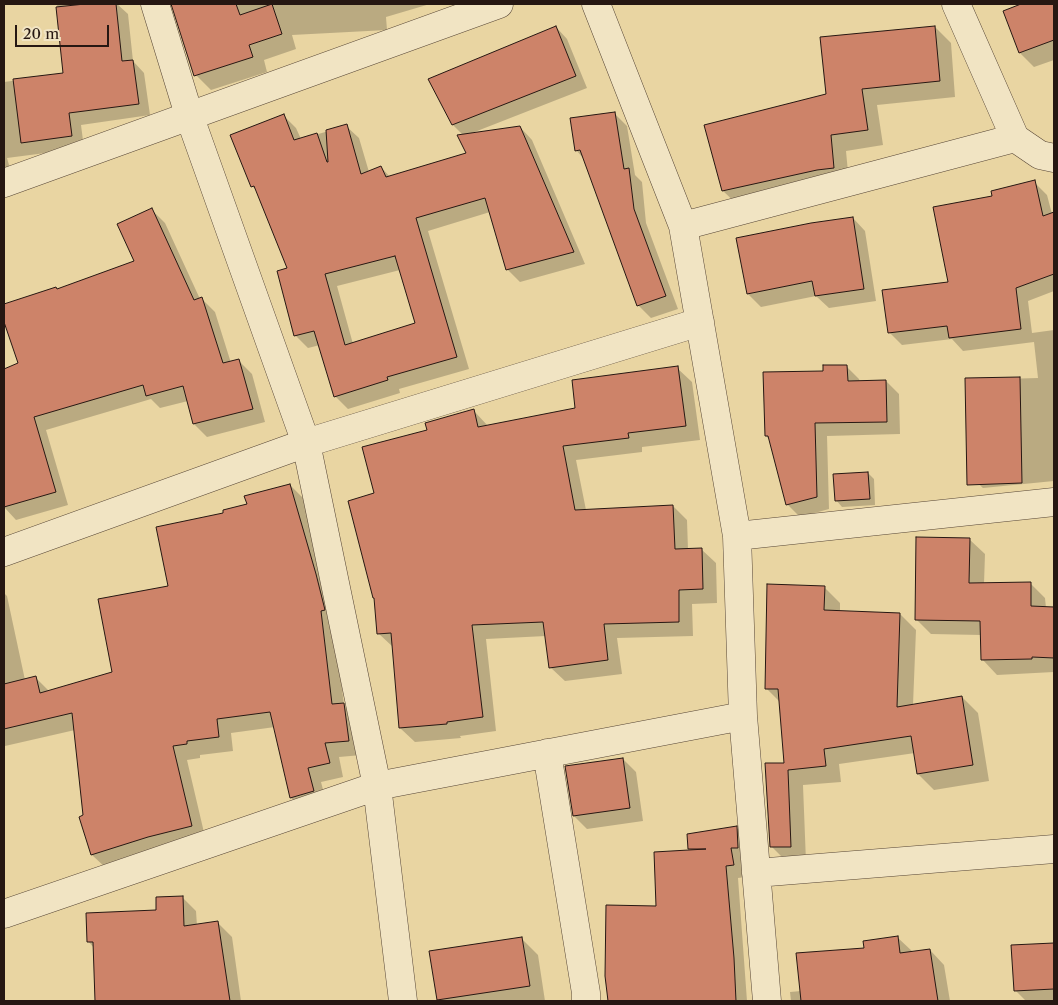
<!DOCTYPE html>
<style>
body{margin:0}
#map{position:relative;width:1058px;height:1005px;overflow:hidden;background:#e9d5a2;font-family:"Libre Caslon Text",serif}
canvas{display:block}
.frame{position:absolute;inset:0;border:5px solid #261712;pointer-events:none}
.scale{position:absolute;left:15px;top:25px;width:94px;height:22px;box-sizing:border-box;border:2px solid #261712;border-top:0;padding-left:6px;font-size:15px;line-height:18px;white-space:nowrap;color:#261712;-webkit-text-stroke:4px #f1e4c3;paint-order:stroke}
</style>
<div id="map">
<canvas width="1058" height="1005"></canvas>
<div class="frame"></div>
<div class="scale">20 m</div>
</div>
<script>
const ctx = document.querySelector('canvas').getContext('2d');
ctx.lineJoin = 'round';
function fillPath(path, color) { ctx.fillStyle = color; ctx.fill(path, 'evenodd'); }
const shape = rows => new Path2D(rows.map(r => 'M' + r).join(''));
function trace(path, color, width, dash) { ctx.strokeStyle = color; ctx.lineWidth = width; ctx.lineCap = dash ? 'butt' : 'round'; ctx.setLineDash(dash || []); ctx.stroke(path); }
fillPath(shape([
 [57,4,117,4,128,14,133,61,144,73,150,115,81,125,84,148,7,158,13,179,4,181,4,82,64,74],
 [172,4,430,4,386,17,387,30,292,35,296,49,264,60,267,72,211,90,196,75],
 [1024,4,1054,4,1054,60,1034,67,1020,53,1004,11],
 [556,27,567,39,587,88,472,133,520,127,532,140,585,264,520,282,507,269,490,212,428,231,469,369,399,389,400,393,348,409,335,396,320,345,308,348,295,335,289,269,258,192,252,186,283,115,296,128,301,139,346,126,359,138,369,172,381,167,390,177,468,153,464,136,453,125],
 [400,270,417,324,353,344,337,286],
 [935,27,951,43,955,97,877,105,883,145,846,151,849,183,739,206,723,191,827,95],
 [614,113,627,126,635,175,642,182,646,223,678,309,651,318,638,305,584,159,576,150],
 [1034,182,1047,195,1052,214,1054,213,1054,291,1028,301,1032,333,1054,330,1054,481,983,488,968,474,966,380,1038,378,1034,342,963,351,952,339,902,345,889,332,950,283,994,196],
 [152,210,165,223,200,299,202,299,215,312,231,363,239,361,252,374,265,422,207,437,194,424,188,401,160,408,151,399,46,430,68,505,16,520,4,507,4,370,19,364,4,318,4,306,56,288,57,290,135,262],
 [853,218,865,231,876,301,829,308,816,296,761,307,748,294],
 [846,366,859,379,860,382,886,381,899,394,900,434,827,436,829,509,800,517,787,504,770,440,766,436,824,372],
 [677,368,692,382,700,440,642,447,642,452,576,460,586,510,673,506,687,520,688,550,701,549,716,563,717,603,692,604,693,636,617,638,622,674,565,681,550,667,546,636,486,639,496,731,460,736,461,738,415,742,400,728,393,647,378,633,376,494,428,431,474,411,488,426,576,409],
 [868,473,874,479,875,505,842,507,836,500],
 [290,485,304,499,334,625,344,705,358,719,362,755,339,757,343,777,321,782,327,805,306,812,291,798,275,727,231,733,233,751,200,755,200,758,187,760,206,841,107,869,92,855,80,817,85,816,75,730,5,746,4,744,4,593,7,596,25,680,36,678,50,692,113,673,169,587,225,514],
 [969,539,985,554,984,584,1030,583,1045,598,1046,608,1054,609,1054,672,997,675,982,659,981,635,931,634,916,619],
 [824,587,840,603,840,612,900,614,916,630,913,705,962,697,978,713,989,781,934,790,918,774,915,753,839,764,841,782,803,785,806,862,787,862,771,846,786,764,780,702,766,688],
 [623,759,636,772,643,821,587,829,574,816,566,767],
 [736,827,748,839,746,877,738,878,747,1001,610,1001,606,976,658,907,692,851,689,848],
 [182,897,196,911,197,926,218,923,232,937,241,1001,96,1001,94,948,88,941,158,912],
 [897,937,913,952,930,950,944,965,950,1001,791,1001,790,992,801,991,865,949],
 [522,939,538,955,545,1001,440,1001,438,1000],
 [1054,944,1054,1001,1026,1001,1015,990,1013,946]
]), '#0003');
const building = shape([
 [85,4,116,4,122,61,133,60,139,104,69,113,72,136,21,143,13,79,63,73,56,7,85,4],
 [171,4,236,4,240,15,272,4,282,34,249,45,253,57,194,76,171,4],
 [1021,4,1054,4,1054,40,1019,53,1003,11,1021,4],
 [556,26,576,76,452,125,428,79,556,26],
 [935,26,940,81,862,89,868,130,831,135,834,168,817,170,722,191,704,125,826,94,820,37,935,26],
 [615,112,624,169,629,168,634,209,666,296,637,306,580,150,575,151,570,118,615,112],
 [284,114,294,140,317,133,327,162,328,162,326,130,347,124,361,174,381,166,386,177,466,153,457,135,520,126,574,252,506,270,485,198,416,218,457,357,387,377,388,380,334,397,314,331,294,336,277,271,287,268,254,186,251,187,230,135,284,114],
 [395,256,415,323,345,345,325,274,395,256],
 [1035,180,1043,216,1054,212,1054,274,1016,288,1021,329,949,338,947,326,888,333,882,290,948,282,933,207,992,196,991,191,1035,180],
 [152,208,194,300,202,297,223,363,239,359,253,409,193,424,183,386,146,396,143,385,34,417,56,492,4,507,4,369,18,363,4,322,4,304,56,287,57,289,134,261,117,224,152,208],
 [853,217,864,289,815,296,812,281,747,294,736,238,811,223,853,217],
 [823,365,847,365,848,381,886,380,887,422,815,423,817,497,786,505,768,436,765,436,763,372,823,371,823,365],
 [678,366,686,426,628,433,629,438,563,446,575,510,673,505,675,549,702,548,703,589,679,590,679,622,604,624,608,660,549,668,543,622,472,625,483,717,447,722,447,724,399,728,391,633,377,634,374,598,373,598,348,501,374,493,362,447,427,430,425,423,474,409,478,427,575,408,572,380,678,366],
 [1020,377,1022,483,967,485,965,378,1020,377],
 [868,472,870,499,835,501,833,474,868,472],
 [290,484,316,574,325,610,321,611,332,704,344,703,349,741,325,743,330,763,308,768,314,791,290,798,270,712,217,719,219,737,187,741,187,744,173,746,192,826,148,837,91,855,79,817,83,815,72,713,4,729,4,684,36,676,40,693,112,672,98,599,168,586,156,527,223,513,223,510,247,504,244,496,290,484],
 [916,537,970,538,969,583,1031,582,1031,606,1054,607,1054,658,1032,657,1032,659,981,660,980,621,915,620,916,537],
 [767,584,825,586,824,610,900,613,897,707,962,696,973,765,917,774,911,736,824,749,826,766,788,770,791,847,770,847,765,763,784,763,778,689,765,689,767,584],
 [623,758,630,808,573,816,565,766,623,758],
 [737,826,738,848,731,848,734,865,726,866,734,958,736,1001,608,1001,605,976,606,905,656,906,654,852,706,849,688,849,687,834,737,826],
 [183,896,184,926,218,921,230,1001,95,1001,93,942,87,942,86,913,156,910,156,897,183,896],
 [898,936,900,953,930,949,938,1001,801,1001,796,953,864,948,863,941,898,936],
 [522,937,530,986,437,1000,429,951,522,937],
 [1054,943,1054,989,1014,991,1011,945,1054,943]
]);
fillPath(building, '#cd8369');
trace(building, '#261712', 1);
const minor = shape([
 [155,4,189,115,306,443,377,786,403,1001],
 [596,4,683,226,737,536,743,716,767,1001],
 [956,4,1015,138,1040,155,1054,158],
 [4,183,499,4],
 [683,226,1015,138],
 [737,536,1054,502],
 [4,552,306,443,700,322],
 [547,753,586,993,586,1001],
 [756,873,1054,849],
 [4,914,377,786,743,716]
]);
trace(minor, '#574636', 29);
trace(minor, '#f1e4c3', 28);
</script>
